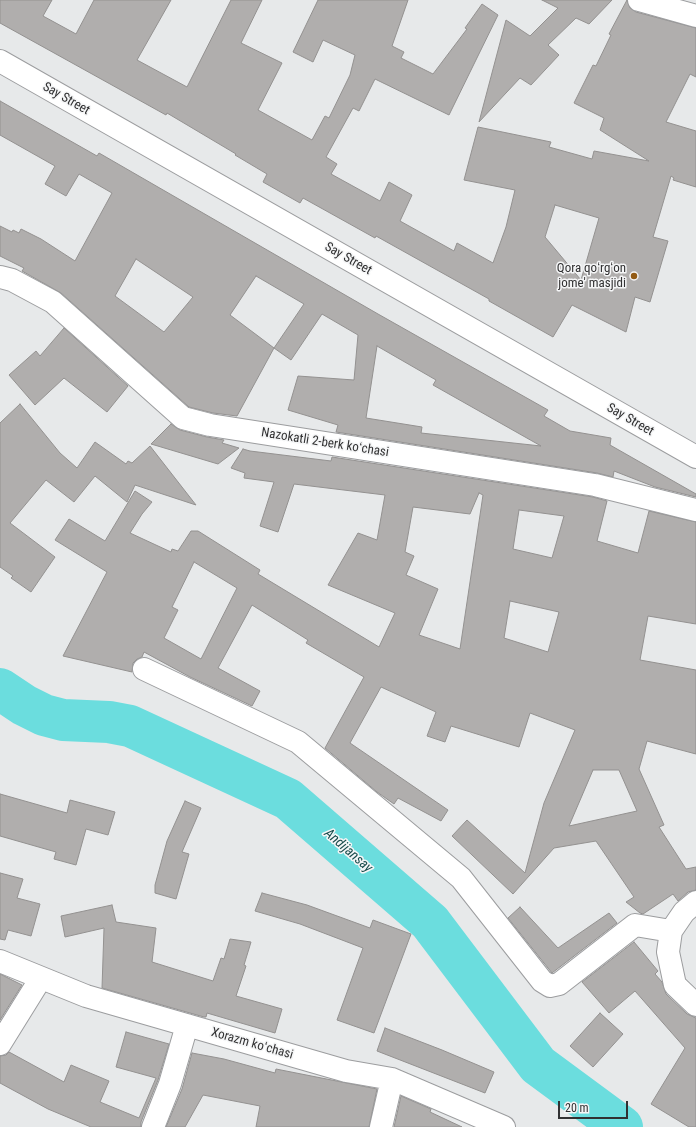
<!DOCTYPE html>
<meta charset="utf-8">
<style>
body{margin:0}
#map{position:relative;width:696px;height:1127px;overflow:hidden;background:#e7e9ea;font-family:"Roboto Condensed",sans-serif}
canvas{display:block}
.scale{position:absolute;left:558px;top:1101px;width:70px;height:18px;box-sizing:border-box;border:2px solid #313132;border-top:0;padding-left:5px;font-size:12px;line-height:14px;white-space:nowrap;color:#313132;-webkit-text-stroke:3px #f5f6f7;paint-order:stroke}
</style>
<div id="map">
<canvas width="696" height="1127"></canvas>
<div class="scale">20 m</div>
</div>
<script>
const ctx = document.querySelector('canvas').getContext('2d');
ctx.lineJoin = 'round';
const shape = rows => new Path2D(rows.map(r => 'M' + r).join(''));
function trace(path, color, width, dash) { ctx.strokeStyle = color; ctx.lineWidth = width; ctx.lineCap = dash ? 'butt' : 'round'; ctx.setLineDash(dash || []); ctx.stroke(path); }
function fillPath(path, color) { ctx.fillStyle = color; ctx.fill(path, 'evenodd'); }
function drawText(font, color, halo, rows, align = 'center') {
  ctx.font = font + ' "Roboto Condensed",sans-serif'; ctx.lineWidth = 3; ctx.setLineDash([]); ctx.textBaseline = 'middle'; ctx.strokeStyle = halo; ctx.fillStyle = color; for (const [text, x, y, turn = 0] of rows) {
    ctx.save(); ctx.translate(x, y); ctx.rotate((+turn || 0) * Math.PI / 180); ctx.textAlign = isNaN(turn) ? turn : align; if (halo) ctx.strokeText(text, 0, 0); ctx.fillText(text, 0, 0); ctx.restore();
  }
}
trace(shape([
 [0,689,24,705,44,715,63,720,109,722,130,726,288,799,430,922,538,1065,622,1127]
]), '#6bddde', 42);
const building = shape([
 [0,0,52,0,43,16,76,34,94,0,171,0,137,60,187,87,231,0,262,0,241,43,282,63,258,110,312,140,325,116,329,118,350,75,355,55,323,40,313,62,293,52,318,0,408,0,392,46,404,52,401,58,433,74,467,29,465,28,482,4,498,15,449,115,375,79,359,111,353,108,326,157,337,164,331,174,380,201,389,182,412,195,400,221,454,251,457,243,493,263,506,227,515,190,464,180,478,127,551,142,549,147,592,159,594,151,649,161,600,130,604,118,574,103,593,65,596,66,611,35,609,34,627,0,630,8,636,12,696,28,696,77,690,74,666,122,696,131,696,187,673,180,674,178,671,176,653,237,668,241,650,302,635,297,626,332,572,305,553,337,489,301,489,299,376,236,375,238,303,198,300,203,263,182,267,174,235,155,236,154,167,113,166,115,0,23,0,0],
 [555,205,599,218,581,280,545,237,555,205],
 [542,0,612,0,589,24,576,18,548,45,559,55,531,85,520,78,479,122,506,20,530,36,558,8,542,0],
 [0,101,97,156,99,153,378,314,548,410,544,416,570,431,611,438,610,445,696,494,696,497,655,487,614,471,613,477,597,473,336,432,338,425,288,410,298,376,354,380,358,335,322,314,291,360,274,348,237,416,213,413,189,407,61,293,22,271,24,268,0,256,0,226,12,232,13,230,19,233,21,229,41,239,75,261,112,193,79,174,66,196,45,184,55,166,0,135,0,101],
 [136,259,193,297,164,332,115,296,136,259],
 [256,276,304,304,274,348,230,315,256,276],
 [377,346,436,380,433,385,541,446,421,433,422,427,366,418,377,346],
 [64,328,128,386,107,412,64,378,35,405,9,375,36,351,40,356,64,328],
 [20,404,60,453,77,468,95,442,126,464,128,461,132,463,150,446,196,505,135,485,127,502,95,476,74,502,46,480,10,523,55,557,31,592,11,578,13,576,0,567,0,423,20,404],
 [171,424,180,430,207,437,224,440,222,443,239,448,218,464,151,444,171,424],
 [243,449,250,451,331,461,332,457,593,497,607,501,597,541,638,553,649,511,696,522,696,624,648,616,640,660,696,670,696,754,647,741,639,769,664,825,659,827,686,869,696,867,696,890,688,892,678,901,673,894,643,914,640,913,626,902,634,897,596,841,554,848,513,894,452,836,467,820,525,873,544,803,575,730,530,713,519,747,451,726,445,742,427,736,436,712,381,687,350,743,448,810,441,821,398,798,394,804,377,792,325,748,364,677,306,643,308,640,252,605,218,668,260,691,252,706,190,677,144,652,142,657,137,659,133,663,132,672,63,656,107,572,55,540,69,519,105,541,135,491,152,502,142,514,130,533,171,552,172,549,178,551,191,531,198,531,260,570,258,574,379,647,395,613,328,585,358,533,377,540,385,495,294,484,278,532,260,526,274,482,244,478,245,473,231,468,243,449],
 [479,493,483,495,460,649,419,635,438,589,406,575,414,556,405,552,413,507,470,514,479,493],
 [519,510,564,516,552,558,513,549,519,510],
 [194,562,237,588,201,659,164,638,178,610,172,607,194,562],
 [510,601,559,612,548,652,504,638,510,601],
 [593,770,619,770,637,811,569,826,593,770],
 [0,794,67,813,70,800,115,812,108,835,86,829,76,865,54,859,56,852,0,836,0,794],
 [185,801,201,808,182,852,189,854,176,899,155,893,155,885,167,841,185,801],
 [0,873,23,879,17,898,40,904,31,936,8,930,5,940,0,939,0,873],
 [262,893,307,905,370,928,373,920,411,934,374,1033,337,1020,363,948,300,924,255,911,262,893],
 [112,905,116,922,156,928,152,962,213,981,221,958,224,959,230,939,251,942,244,965,246,966,236,996,282,1009,275,1033,207,1013,206,1017,204,1017,102,988,104,928,65,937,61,916,112,905],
 [520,907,558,948,609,913,617,923,552,973,508,918,520,907],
 [634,942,658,971,655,974,662,982,666,994,687,1014,696,1018,696,1127,689,1127,651,1104,685,1048,635,991,609,1013,582,982,634,942],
 [0,974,22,985,0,1020,0,974],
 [600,1013,623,1034,593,1067,570,1046,600,1013],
 [385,1028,442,1050,494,1072,485,1093,377,1051,385,1028],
 [126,1032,169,1044,158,1080,141,1122,141,1127,91,1127,48,1109,0,1083,0,1056,6,1055,9,1052,64,1082,71,1065,109,1081,100,1102,139,1118,156,1078,116,1067,126,1032],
 [192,1053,224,1059,275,1073,276,1069,377,1089,369,1127,256,1127,260,1106,203,1095,185,1127,166,1127,182,1089,192,1053],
 [401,1096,431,1109,430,1112,462,1127,394,1127,401,1096]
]);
fillPath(building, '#b0aead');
trace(building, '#939190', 1);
const minor = shape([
 [639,0,696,16],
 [0,277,12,280,53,302,183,418,210,425,595,485,696,510],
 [144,669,298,742,461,878,542,981,550,986,559,984,635,925,671,931],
 [696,902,684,912,671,931,668,952,675,985,696,1005],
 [0,961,86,996,346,1071,392,1079,504,1127],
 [0,1044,41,978],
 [153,1127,170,1084,187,1025],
 [381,1127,392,1079]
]);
const major = shape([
 [0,61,696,457]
]);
trace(minor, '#9c9d9f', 24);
trace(major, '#9c9d9f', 24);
trace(minor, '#fff', 22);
trace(major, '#fff', 22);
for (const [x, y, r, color] of [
 [634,276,4,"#935b14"]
]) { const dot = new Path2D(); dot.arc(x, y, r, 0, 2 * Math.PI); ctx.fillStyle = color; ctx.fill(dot); trace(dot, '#f5f6f7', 1.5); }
drawText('13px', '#313132', '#f5f6f7', [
 ["Say Street",66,99,30],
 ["Say Street",348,259,30],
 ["Say Street",630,420,30],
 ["Nazokatli 2-berk koʻchasi",325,443,9],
 ["Xorazm koʻchasi",252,1044,16]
]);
drawText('13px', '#313132', '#f5f6f7', [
 ["Qora qoʻrgʻon",626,269],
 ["jome' masjidi",626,284]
], 'right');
drawText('italic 14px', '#1a4d4d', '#f5f6f7', [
 ["Andijansay",348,851,41]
]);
</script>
